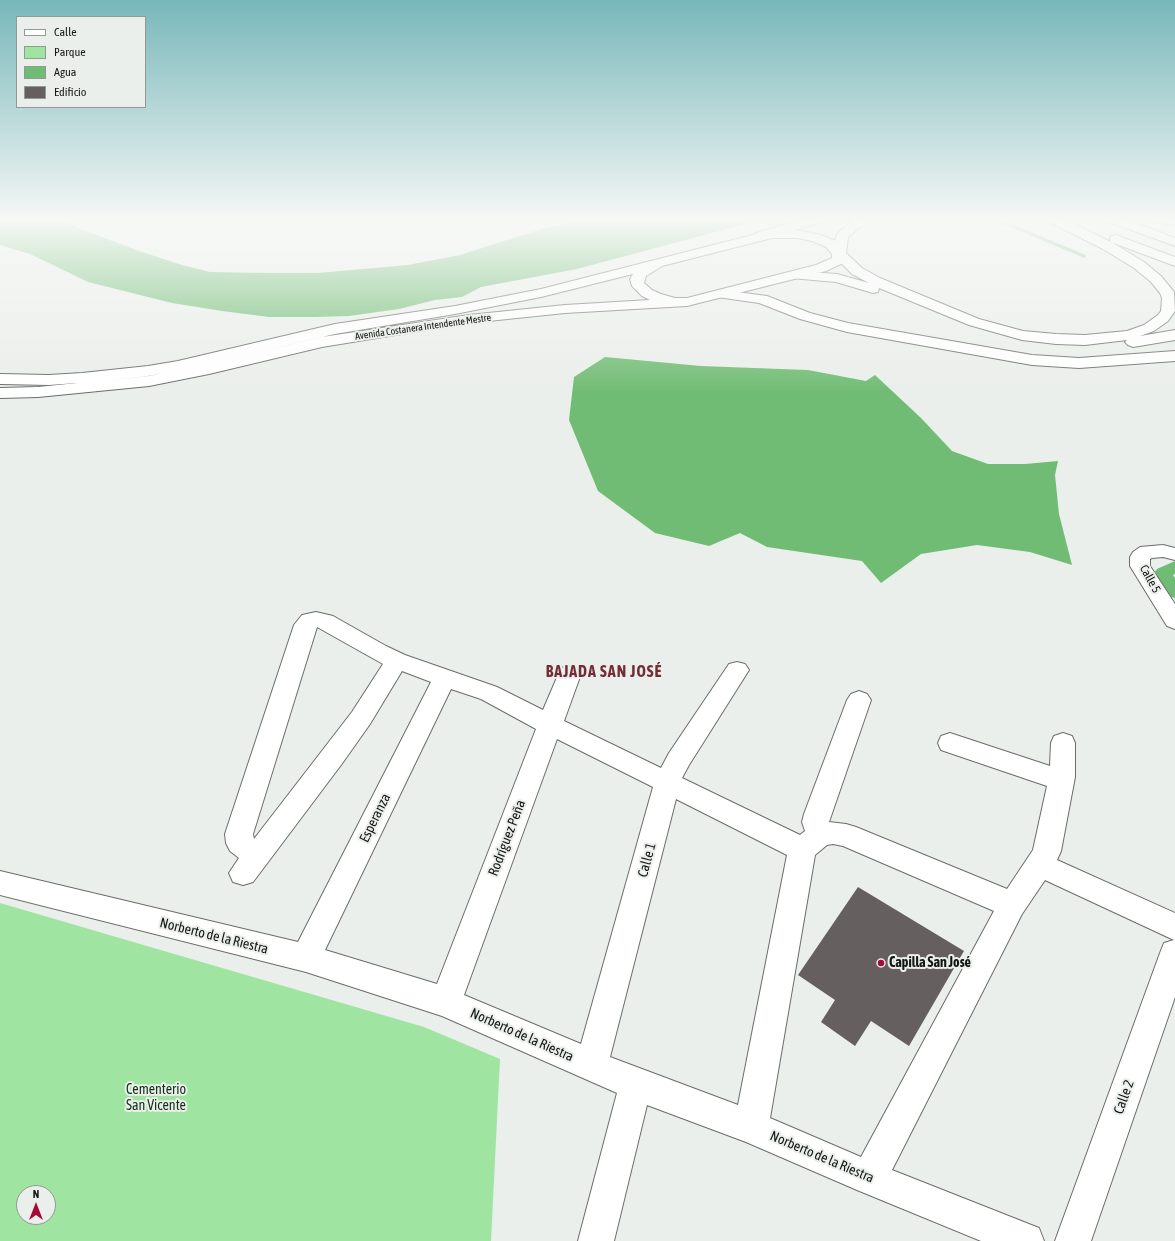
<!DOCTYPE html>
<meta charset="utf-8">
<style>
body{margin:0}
#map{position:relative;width:1175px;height:1241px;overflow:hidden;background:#ebefeb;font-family:"Asap Condensed",sans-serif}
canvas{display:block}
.legend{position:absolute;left:16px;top:16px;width:130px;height:92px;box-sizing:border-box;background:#ebefeb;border:1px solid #959995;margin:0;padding:5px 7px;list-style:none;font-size:12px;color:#151715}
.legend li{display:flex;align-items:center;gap:8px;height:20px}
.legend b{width:20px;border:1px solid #959995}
.north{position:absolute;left:16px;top:1185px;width:40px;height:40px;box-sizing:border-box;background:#ebefeb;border:1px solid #959995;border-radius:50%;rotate:0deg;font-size:11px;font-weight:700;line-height:16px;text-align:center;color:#151715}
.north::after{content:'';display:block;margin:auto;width:14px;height:18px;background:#a50a39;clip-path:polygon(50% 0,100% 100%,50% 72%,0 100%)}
</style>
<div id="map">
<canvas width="1175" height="1241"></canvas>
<ul class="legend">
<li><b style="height:5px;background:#fff"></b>Calle</li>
<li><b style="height:11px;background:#9fe4a1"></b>Parque</li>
<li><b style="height:11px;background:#71bc74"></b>Agua</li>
<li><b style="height:11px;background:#655f5f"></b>Edificio</li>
</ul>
<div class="north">N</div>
</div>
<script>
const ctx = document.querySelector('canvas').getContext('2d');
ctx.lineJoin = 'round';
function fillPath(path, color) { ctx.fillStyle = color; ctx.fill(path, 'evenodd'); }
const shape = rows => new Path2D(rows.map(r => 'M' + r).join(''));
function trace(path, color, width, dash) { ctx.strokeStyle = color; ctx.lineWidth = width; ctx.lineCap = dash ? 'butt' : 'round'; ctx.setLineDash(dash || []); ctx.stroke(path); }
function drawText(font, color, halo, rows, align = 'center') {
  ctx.font = font + ' "Asap Condensed",sans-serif'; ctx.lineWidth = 4; ctx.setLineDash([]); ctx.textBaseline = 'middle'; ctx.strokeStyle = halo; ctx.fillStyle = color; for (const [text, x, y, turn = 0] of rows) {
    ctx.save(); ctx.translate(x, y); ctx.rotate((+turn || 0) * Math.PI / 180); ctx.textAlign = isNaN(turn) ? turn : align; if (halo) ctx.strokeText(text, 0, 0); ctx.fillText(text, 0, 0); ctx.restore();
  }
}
fillPath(shape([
 [0,903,424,1027,500,1059,491,1241,0,1241],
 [24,1193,48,1193,48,1217,24,1217]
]), '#9fe4a1');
fillPath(shape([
 [0,218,63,218,78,228,139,251,182,265,210,272,267,273,317,273,408,265,460,255,545,228,588,218,768,218,577,269,481,287,462,297,435,300,399,309,349,316,316,317,269,317,222,311,172,303,88,282,30,254,0,245],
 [605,357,701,366,808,370,866,381,875,375,921,418,952,451,988,464,1025,464,1058,461,1055,475,1059,514,1072,565,1030,552,977,545,921,554,881,583,862,561,767,547,740,533,709,546,655,533,598,491,569,420,574,377]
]), '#71bc74');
trace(shape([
 [993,218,1084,256]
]), '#71bc74', 3.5);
fillPath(shape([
 [1175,561,1175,574,1173,575,1175,578,1175,598,1168,596,1154,573,1157,569,1175,561]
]), '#71bc74');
fillPath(shape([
 [858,887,964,951,909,1046,871,1021,855,1046,821,1022,835,1000,798,975]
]), '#655f5f');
const minor = shape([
 [722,290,767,296,810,313,848,323,1032,355,1079,358,1175,351,1175,361,1079,368,1032,365,847,332,800,319,759,303,717,297,715,294,717,291,722,290],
 [1163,545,1175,548,1175,560,1163,557,1152,558,1150,559,1150,566,1175,604,1175,629,1167,626,1130,566,1130,557,1133,552,1140,547,1163,545],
 [316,612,333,616,386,646,405,655,497,687,543,710,561,668,569,666,577,668,581,674,564,721,661,768,669,753,729,664,737,662,745,664,749,670,689,765,682,778,800,835,805,831,802,822,804,814,847,700,851,694,859,691,867,694,871,700,829,822,846,824,856,827,1007,889,1033,850,1047,786,941,750,938,743,941,736,950,733,1050,766,1051,743,1054,736,1063,733,1072,736,1075,743,1075,777,1061,851,1057,860,1175,913,1175,997,1091,1241,1055,1241,1160,953,1164,943,1174,940,1045,880,1022,914,892,1170,1039,1228,1044,1241,981,1241,857,1190,746,1142,647,1105,614,1241,578,1241,617,1093,442,1016,306,972,0,895,0,871,298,942,431,682,402,671,370,724,341,765,253,882,243,885,233,882,229,873,239,858,230,851,226,843,225,834,294,625,302,615,316,612],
 [317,627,383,664,352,712,254,839,253,834,317,627],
 [451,689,481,699,536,729,437,984,325,950,451,689],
 [557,739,653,787,581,1044,464,995,557,739],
 [676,799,787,855,738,1105,610,1057,676,799],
 [833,844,843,846,994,911,861,1157,770,1118,815,855,827,845,833,844]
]);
const major = shape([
 [772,230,797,230,821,235,836,241,846,254,845,260,843,263,826,271,687,306,565,313,469,323,322,347,209,374,149,386,38,397,0,398,0,388,38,387,77,383,49,385,0,384,0,374,49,375,82,373,148,366,178,361,335,324,455,306,541,289,772,230],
 [772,238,797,238,812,241,826,247,832,254,832,258,816,265,687,298,675,298,661,294,652,290,644,283,646,276,662,266,772,238],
 [633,274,630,279,632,286,642,296,650,300,565,305,469,315,322,337,190,368,335,334,455,314,541,297,633,274],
 [163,373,149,376,104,381,148,376,163,373]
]);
const highway = shape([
 [806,218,827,218,825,221,761,240,756,239,755,236,756,233,806,218],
 [857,218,874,218,860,227,848,237,846,253,862,268,880,278,979,319,1023,331,1056,334,1085,335,1127,331,1144,325,1158,315,1161,311,1162,298,1160,293,1151,282,1134,268,1103,249,1047,221,1045,218,1062,218,1113,243,1144,262,1161,276,1174,292,1175,311,1168,321,1154,331,1140,336,1175,330,1175,340,1133,347,1128,345,1125,342,1127,340,1085,345,1056,344,1022,340,969,325,879,288,878,292,873,293,836,282,791,278,789,275,791,272,796,271,837,274,869,283,852,274,832,254,837,234,852,221,857,218],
 [1104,218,1123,218,1175,238,1175,246,1106,221,1104,218],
 [1149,218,1175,218,1175,225,1155,222,1149,218],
 [1116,235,1175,257,1175,266,1111,242,1110,239,1111,236,1116,235]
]);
trace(minor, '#6a6d6a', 2);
trace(major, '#6a6d6a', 2);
trace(highway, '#6a6d6a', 2);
fillPath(minor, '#fff');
fillPath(major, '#fff');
fillPath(highway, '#fff');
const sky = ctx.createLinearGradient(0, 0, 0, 392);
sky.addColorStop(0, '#78b7ba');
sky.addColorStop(0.56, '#f6f8f6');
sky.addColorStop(1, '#f6f8f600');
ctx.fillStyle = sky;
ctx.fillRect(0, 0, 1175, 392);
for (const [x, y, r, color] of [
 [881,963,4,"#a50a39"]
]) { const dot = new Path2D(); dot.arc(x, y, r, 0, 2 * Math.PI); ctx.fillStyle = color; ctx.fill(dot); trace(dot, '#ebefeb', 1.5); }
drawText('10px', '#151715', '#ebefeb', [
 ["Avenida Costanera Intendente Mestre",423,327,-8]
]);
drawText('12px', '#151715', '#ebefeb', [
 ["Calle 5",1150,579,61]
]);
drawText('14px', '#151715', '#ebefeb', [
 ["Esperanza",375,818,-64],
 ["Rodríguez Peña",507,838,-69],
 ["Calle 1",647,860,-75],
 ["Norberto de la Riestra",214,936,14],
 ["Norberto de la Riestra",522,1035,24],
 ["Calle 2",1124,1097,-70],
 ["Norberto de la Riestra",822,1157,23]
]);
drawText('bold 14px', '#151715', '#ebefeb', [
 ["Capilla San José",889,963]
], 'left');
drawText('14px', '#123114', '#ebefeb', [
 ["Cementerio",156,1090],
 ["San Vicente",156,1106]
]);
ctx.letterSpacing = '1px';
drawText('bold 16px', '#742d37', '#ebefeb', [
 ["BAJADA SAN JOSÉ",604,672]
]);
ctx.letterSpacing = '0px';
</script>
